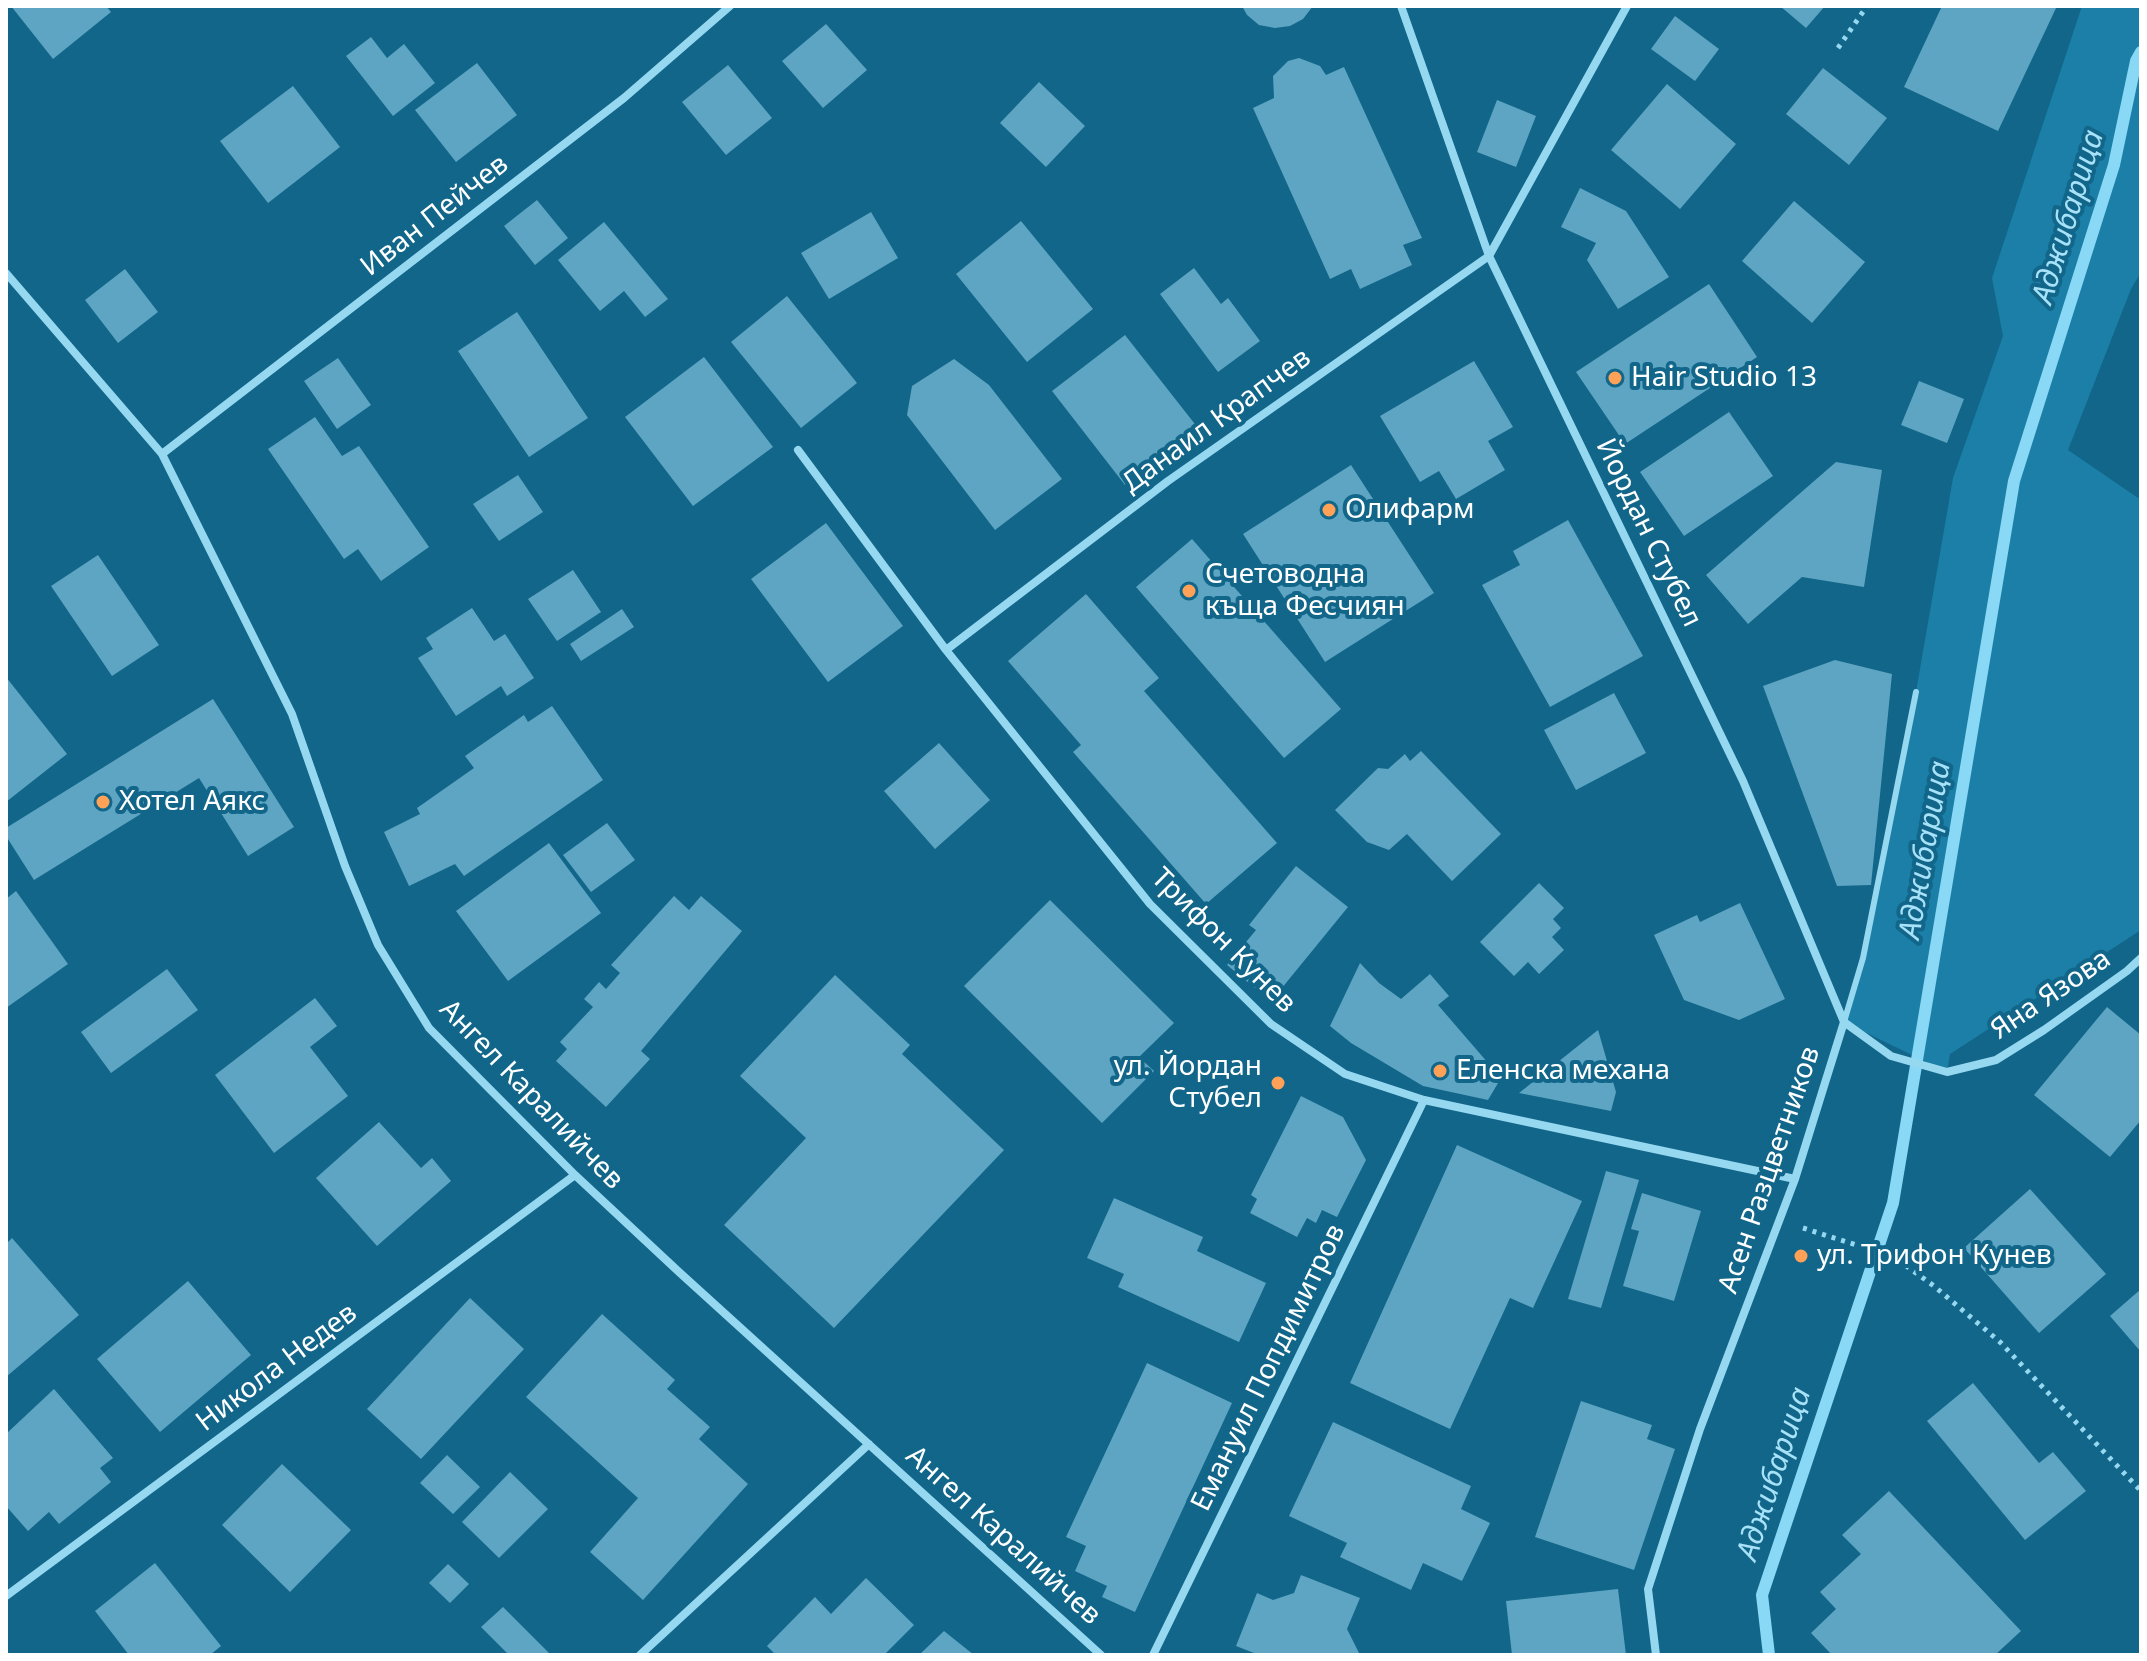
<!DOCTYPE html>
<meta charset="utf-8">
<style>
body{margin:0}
#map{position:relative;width:2147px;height:1661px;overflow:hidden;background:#11668a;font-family:"Noto Sans",sans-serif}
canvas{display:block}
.frame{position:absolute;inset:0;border:8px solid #fff;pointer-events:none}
</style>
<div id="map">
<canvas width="2147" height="1661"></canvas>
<div class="frame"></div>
</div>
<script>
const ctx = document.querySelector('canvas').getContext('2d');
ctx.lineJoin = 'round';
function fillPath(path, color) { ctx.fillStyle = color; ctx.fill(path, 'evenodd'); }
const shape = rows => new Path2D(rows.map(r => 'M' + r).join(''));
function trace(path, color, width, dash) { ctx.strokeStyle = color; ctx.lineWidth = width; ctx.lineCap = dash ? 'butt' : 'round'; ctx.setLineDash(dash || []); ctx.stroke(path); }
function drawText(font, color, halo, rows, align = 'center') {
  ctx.font = font + ' "Noto Sans",sans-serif'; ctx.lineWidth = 8; ctx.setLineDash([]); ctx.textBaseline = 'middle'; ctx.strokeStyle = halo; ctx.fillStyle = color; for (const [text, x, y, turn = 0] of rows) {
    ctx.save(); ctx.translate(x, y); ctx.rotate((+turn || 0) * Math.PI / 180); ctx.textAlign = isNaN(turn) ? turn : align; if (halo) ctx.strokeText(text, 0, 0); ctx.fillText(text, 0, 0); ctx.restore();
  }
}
fillPath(shape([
 [2082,6,2141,6,2141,272,2131,289,2068,450,2141,500,2141,930,1950,1054,1947,1072,1844,1022,1863,958,1916,692,1953,478,2003,336,1992,278]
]), '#1c7fa7');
trace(shape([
 [1769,1655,1762,1595,1893,1203,2014,481,2114,165,2136,61,2141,52]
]), '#89d8f5', 12);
fillPath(shape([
 [11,6,106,6,111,12,53,59],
 [1242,6,1313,6,1303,19,1290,26,1275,28,1259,25,1247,15],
 [1780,6,1825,6,1806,28],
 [1942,6,2057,6,1998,131,1904,87],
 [1675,16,1719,49,1695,81,1651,49],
 [826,24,867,70,823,108,782,61],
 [371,37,387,58,404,44,435,83,393,116,346,56],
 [1299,58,1320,66,1326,75,1344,67,1422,238,1403,245,1412,265,1360,289,1351,269,1330,279,1253,108,1274,98,1273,76,1288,61],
 [477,63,517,115,456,162,415,110],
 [728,65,772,118,726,155,682,102],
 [1823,68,1887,118,1849,165,1786,114],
 [1039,82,1085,126,1046,167,1000,123],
 [1667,84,1736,144,1680,209,1611,150],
 [293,86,340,147,268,203,220,141],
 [1497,100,1536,116,1516,167,1477,152],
 [1580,188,1626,211,1669,277,1618,309,1587,260,1596,243,1561,227],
 [537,200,568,238,535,265,504,226],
 [1794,201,1865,262,1812,323,1742,261],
 [871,212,898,258,829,299,801,253],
 [1021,221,1093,309,1027,362,956,274],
 [604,222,668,299,645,317,624,291,600,311,558,260],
 [1194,268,1221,304,1228,298,1260,341,1218,372,1160,294],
 [125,269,158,312,118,343,85,300],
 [1709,284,1757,357,1625,444,1576,372],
 [787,296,857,383,801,428,731,342],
 [517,312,588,418,529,457,458,351],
 [1125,335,1198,428,1125,485,1052,391],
 [704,357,773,447,693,506,625,417],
 [338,358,371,405,337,429,304,381],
 [954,359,989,385,1062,479,995,530,907,415,912,386],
 [1474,361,1513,427,1488,441,1505,470,1456,499,1439,471,1420,482,1380,416],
 [1919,381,1964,399,1947,443,1901,425],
 [1729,412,1773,476,1684,536,1640,472],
 [315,417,342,456,359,446,429,547,381,581,358,549,344,559,268,449],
 [1836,462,1882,470,1864,587,1802,577,1748,624,1706,575],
 [1351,465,1434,593,1325,662,1243,534],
 [518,475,543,512,499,541,473,504],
 [1568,520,1643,656,1550,707,1482,585,1520,565,1513,551],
 [826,523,903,626,828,682,751,579],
 [1192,539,1341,709,1284,758,1136,587],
 [98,555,159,645,112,676,51,586],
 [573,570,601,612,557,641,528,599],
 [1086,594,1159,678,1144,691,1277,843,1206,904,1073,752,1081,745,1008,661],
 [472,608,494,641,505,634,534,678,507,696,501,686,456,716,418,658,433,649,426,638],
 [622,609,634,627,581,661,570,644],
 [1835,660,1892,674,1871,885,1837,886,1763,686],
 [6,677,67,754,6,802],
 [1614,693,1646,753,1576,790,1544,730],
 [213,699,294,827,248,856,199,778,34,880,6,836,6,828],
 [552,706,603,780,464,876,455,864,409,886,384,832,420,814,417,808,474,768,465,756,524,715,528,722],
 [939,743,990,800,935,849,884,791],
 [1421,751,1501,834,1452,881,1407,834,1389,850,1367,842,1335,810,1378,768,1388,769,1405,754,1410,761],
 [607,823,635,860,591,892,563,855],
 [549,843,601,913,508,981,456,911],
 [1296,866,1348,907,1277,994,1255,988,1227,965,1256,930,1249,925],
 [1539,883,1564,908,1553,919,1561,928,1552,937,1564,950,1539,974,1528,962,1514,976,1480,942],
 [16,891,68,964,6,1008,6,899],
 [674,896,689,910,701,896,742,931,641,1051,650,1059,606,1107,556,1061,567,1049,560,1042,593,1007,584,999,599,982,606,989,620,973,611,965],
 [1050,900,1174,1023,1139,1057,1154,1071,1102,1123,964,986],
 [1740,903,1785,999,1739,1020,1684,1000,1654,935,1697,915,1700,922],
 [1360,963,1379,983,1401,999,1430,974,1449,996,1438,1005,1501,1078,1488,1100,1423,1086,1351,1043,1330,1026],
 [167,969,198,1010,111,1073,81,1032],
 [835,975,910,1045,902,1054,1004,1150,834,1328,724,1225,806,1138,740,1076],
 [315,998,337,1026,310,1047,348,1096,274,1153,215,1075],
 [2107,1007,2141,1035,2141,1120,2110,1157,2034,1095],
 [1598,1030,1616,1092,1611,1111,1519,1093],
 [1301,1096,1343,1117,1366,1160,1337,1217,1322,1210,1316,1223,1307,1218,1297,1237,1250,1213,1257,1199,1251,1195],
 [379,1122,421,1168,432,1158,451,1181,377,1246,316,1178],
 [1457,1145,1582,1201,1533,1308,1510,1298,1450,1429,1350,1383],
 [1606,1171,1639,1180,1601,1308,1568,1299],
 [2030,1189,2106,1274,2039,1333,1964,1248],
 [1642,1193,1701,1211,1674,1301,1623,1286,1639,1231,1631,1229],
 [1114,1198,1203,1237,1197,1251,1266,1283,1239,1342,1118,1287,1124,1274,1087,1258],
 [12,1238,79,1315,6,1377,6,1244],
 [188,1281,251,1355,160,1432,97,1359],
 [2141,1289,2141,1352,2110,1316],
 [470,1298,524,1349,421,1459,367,1409],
 [602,1314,675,1380,667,1389,710,1427,699,1439,748,1484,643,1600,590,1552,638,1498,526,1397],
 [1147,1363,1232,1403,1135,1612,1102,1597,1107,1586,1075,1571,1086,1546,1066,1537],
 [1973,1383,2039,1463,2053,1452,2086,1491,2025,1540,1927,1421],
 [54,1389,113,1458,100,1468,111,1482,59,1524,49,1512,28,1531,6,1506,6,1434],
 [1581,1401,1652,1425,1647,1439,1675,1449,1634,1570,1535,1537],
 [1333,1422,1471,1486,1461,1509,1490,1523,1462,1581,1423,1563,1411,1590,1340,1557,1347,1543,1289,1516],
 [447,1455,480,1487,453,1514,420,1483],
 [282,1464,351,1530,290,1592,222,1525],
 [510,1472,548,1509,499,1558,462,1522],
 [1889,1491,2021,1631,1995,1655,1832,1655,1811,1633,1836,1609,1820,1592,1861,1554,1842,1535],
 [155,1563,221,1646,210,1655,129,1655,95,1611],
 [448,1564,469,1584,450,1603,429,1583],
 [1301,1575,1360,1598,1347,1629,1360,1655,1259,1655,1236,1646,1257,1593,1273,1600,1294,1593],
 [866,1578,914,1625,884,1655,776,1655,767,1646,815,1597,831,1614],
 [1618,1589,1626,1655,1512,1655,1506,1601],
 [503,1607,551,1655,509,1655,481,1627],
 [944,1631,974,1655,919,1655]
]), '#5da5c2');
trace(shape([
 [1838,48,1867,6],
 [1803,1228,1894,1257,1934,1286,2000,1342,2141,1491]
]), '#97d8f1', 5, [4, 6]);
trace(shape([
 [1844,1022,1863,958,1916,692]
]), '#97d8f1', 6);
trace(shape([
 [1401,6,1489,256,1743,781,1844,1022,1891,1056,1947,1072,1996,1060,2044,1030,2127,971,2141,958],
 [6,273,162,454,292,714,345,866,378,945,429,1028,575,1175,679,1272,1101,1655],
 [798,450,946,650,1150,904,1271,1024,1345,1074,1424,1100,1795,1179],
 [162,454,624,98,730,6],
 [946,650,1168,481,1489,256,1627,6],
 [6,1596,575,1175],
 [640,1655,869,1444],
 [1153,1655,1424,1100],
 [1656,1655,1648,1589,1700,1429,1795,1179,1844,1022]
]), '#97d8f1', 8);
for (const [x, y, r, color] of [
 [1615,378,8,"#ffa257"],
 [1329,510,8,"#ffa257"],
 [1189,591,8,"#ffa257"],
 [103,802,8,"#ffa257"],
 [1440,1071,8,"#ffa257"],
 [1278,1083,8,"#ffa257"],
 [1801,1256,8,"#ffa257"]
]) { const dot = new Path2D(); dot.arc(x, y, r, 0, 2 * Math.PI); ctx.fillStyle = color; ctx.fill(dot); trace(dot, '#11668a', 3); }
drawText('28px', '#fff', '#11668a', [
 ["Иван Пейчев",435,216,-38],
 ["Данаил Крапчев",1217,421,-36],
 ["Йордан Стубел",1648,533,64],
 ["Трифон Кунев",1223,941,45],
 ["Яна Язова",2051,995,-34],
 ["Ангел Каралийчев",531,1095,46],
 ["Асен Разцветников",1770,1170,-71],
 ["Никола Недев",277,1368,-37],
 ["Емануил Попдимитров",1269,1368,-64],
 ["Ангел Каралийчев",1003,1536,42]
]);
drawText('28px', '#fff', '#11668a', [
 ["Hair Studio 13",1631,378],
 ["Олифарм",1345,510],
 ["Счетоводна",1205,575],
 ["къща Фесчиян",1205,607],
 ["Хотел Аякс",119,802],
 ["ул. Йордан",1262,1067,"right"],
 ["Стубел",1262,1099,"right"],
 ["Еленска механа",1456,1071],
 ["ул. Трифон Кунев",1817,1256]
], 'left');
drawText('italic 30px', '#a8e2f9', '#11668a', [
 ["Аджибарица",2069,217,-73],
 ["Аджибарица",1926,850,-80],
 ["Аджибарица",1775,1474,-72]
]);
</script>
